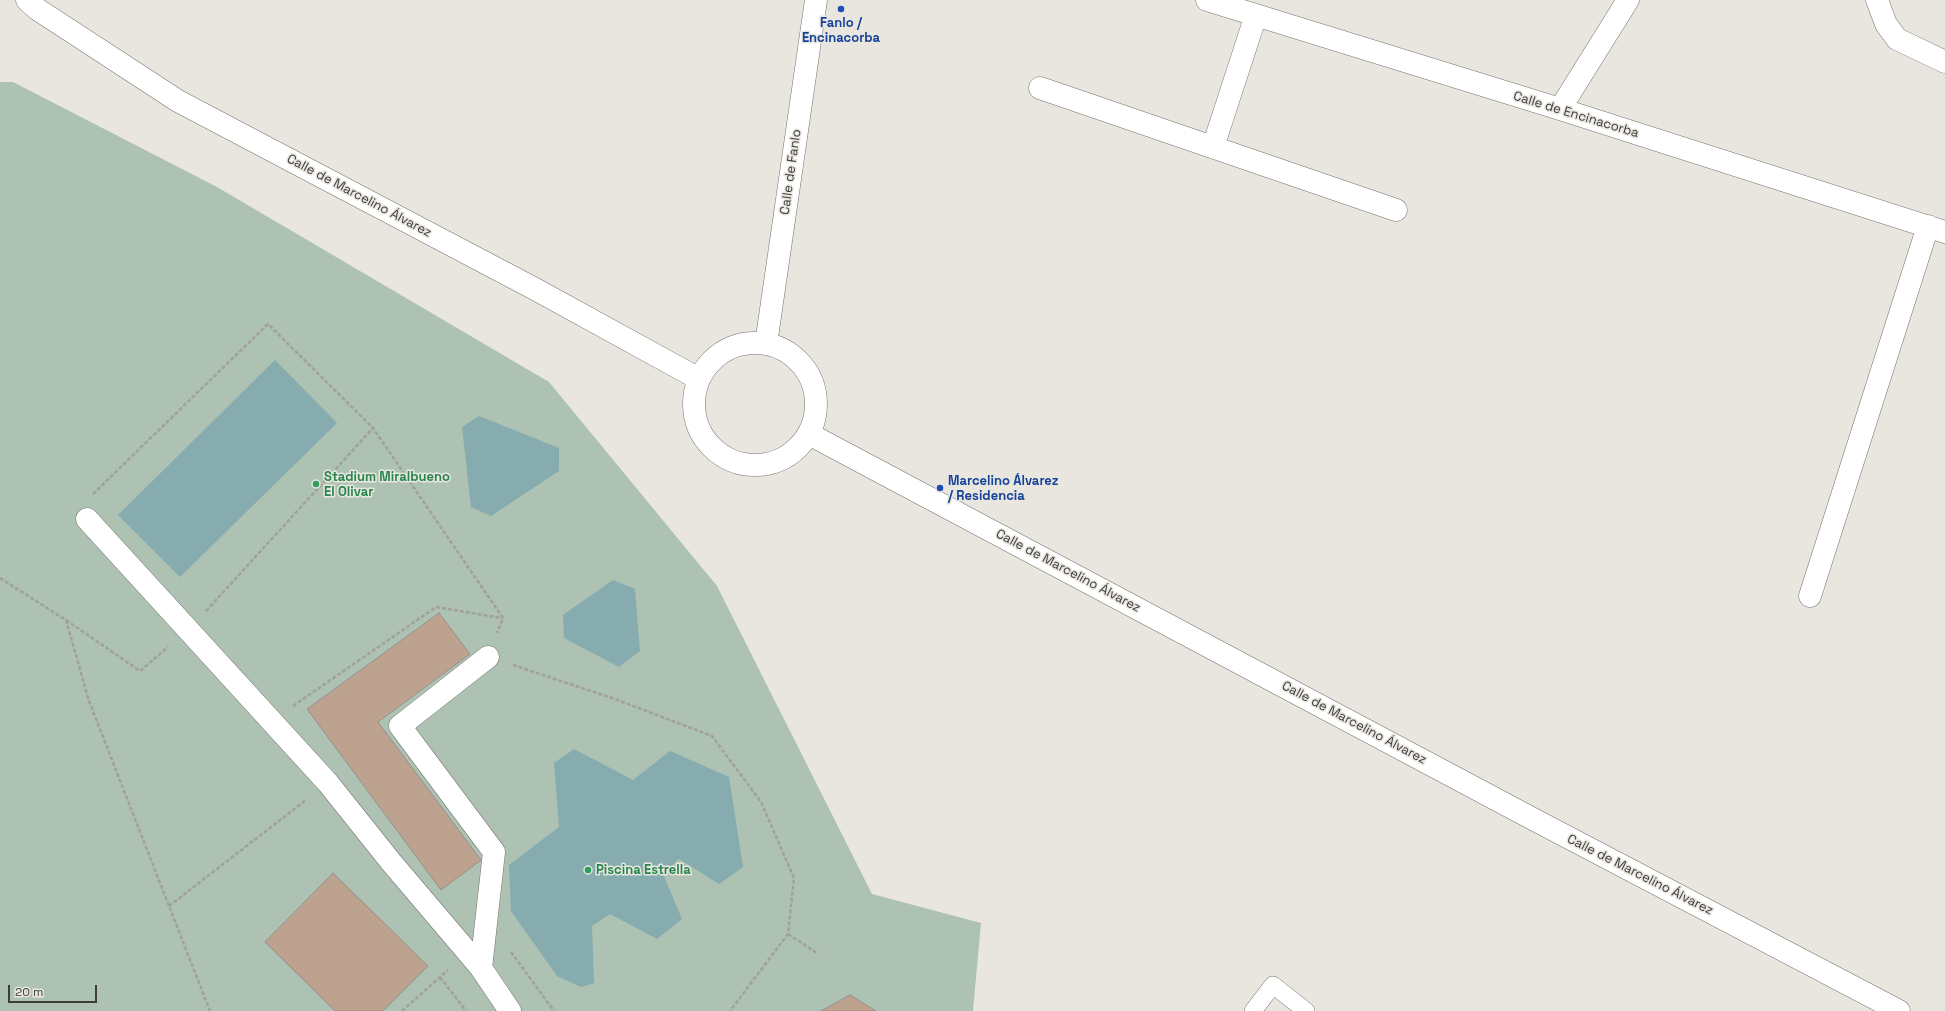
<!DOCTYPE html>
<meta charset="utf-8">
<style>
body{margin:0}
#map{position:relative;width:1945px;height:1011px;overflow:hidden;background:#e9e6e0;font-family:"Space Grotesk",sans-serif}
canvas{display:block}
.scale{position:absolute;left:8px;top:985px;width:89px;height:18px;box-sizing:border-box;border:2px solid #3d3c3a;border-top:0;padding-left:5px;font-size:12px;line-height:14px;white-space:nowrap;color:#3d3c3a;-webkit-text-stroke:3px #e9e6e0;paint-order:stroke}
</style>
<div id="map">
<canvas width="1945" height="1011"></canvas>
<div class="scale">20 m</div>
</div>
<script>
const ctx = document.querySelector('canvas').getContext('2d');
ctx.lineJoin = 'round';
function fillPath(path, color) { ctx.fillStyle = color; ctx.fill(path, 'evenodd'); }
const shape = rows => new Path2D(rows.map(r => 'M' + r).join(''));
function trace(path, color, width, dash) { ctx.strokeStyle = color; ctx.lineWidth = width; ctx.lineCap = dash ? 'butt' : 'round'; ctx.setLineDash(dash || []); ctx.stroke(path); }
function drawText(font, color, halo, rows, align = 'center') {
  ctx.font = font + ' "Space Grotesk",sans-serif'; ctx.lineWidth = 3; ctx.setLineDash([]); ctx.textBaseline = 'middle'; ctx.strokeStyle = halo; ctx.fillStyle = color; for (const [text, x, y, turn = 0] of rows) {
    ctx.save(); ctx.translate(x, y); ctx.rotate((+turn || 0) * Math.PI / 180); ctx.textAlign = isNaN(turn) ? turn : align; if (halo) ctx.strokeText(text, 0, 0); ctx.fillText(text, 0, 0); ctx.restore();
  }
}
fillPath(shape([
 [0,82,13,82,217,187,549,382,717,586,872,894,981,923,973,1011,0,1011]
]), '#adc2b2');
fillPath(shape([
 [275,360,337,423,180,577,118,515],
 [479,416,559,448,559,471,491,516,471,507,462,427],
 [613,580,635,589,640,651,619,667,564,638,563,615],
 [574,749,633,780,670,751,729,777,743,867,719,884,679,859,663,874,682,919,657,939,610,914,592,926,594,983,581,987,557,976,511,911,509,865,559,827,554,763]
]), '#86acaf');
const building = shape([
 [439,613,470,654,378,722,481,860,441,890,307,709,439,613],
 [333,873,428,966,383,1011,335,1011,265,942,333,873],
 [850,995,876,1011,821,1011,850,995]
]);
fillPath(building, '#bda38f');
trace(building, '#96908c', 1);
const service = shape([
 [1253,1011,1273,985,1306,1011]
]);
const pedestrian = shape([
 [87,519,328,783,391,862,481,968,510,1011],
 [481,968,494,852,400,726,488,657]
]);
const minor = shape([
 [1207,0,1560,109,1945,232],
 [1877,0,1886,24,1897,39,1945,62],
 [1040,88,1396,210],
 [1560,109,1628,0],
 [1213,147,1256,15],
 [1810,596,1928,226]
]);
const tertiary = shape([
 [27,0,37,9,178,101,535,289,699,379],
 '694 404a61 61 0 1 1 122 0a61 61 0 1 1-122 0Z',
 [766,344,816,0],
 [809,434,1533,819,1899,1011]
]);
trace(service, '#75736d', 18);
trace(pedestrian, '#75736d', 23);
trace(minor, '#75736d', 23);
trace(tertiary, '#75736d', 23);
trace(shape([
 [93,494,268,324,373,428,503,618,497,633],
 [0,578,66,620,89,701,210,1011],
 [206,611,373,428],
 [66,620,140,671,168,647],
 [513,665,615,699,712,736,761,802,794,878,788,934,730,1011],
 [293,706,436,607,502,618],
 [169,906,306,800],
 [788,934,817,953],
 [511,952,554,1011],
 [440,977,466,1011],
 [402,1011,448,970]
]), '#a2a09c', 2.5, [4, 2]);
trace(service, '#fff', 17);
trace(pedestrian, '#fff', 22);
trace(minor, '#fff', 22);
trace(tertiary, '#fff', 22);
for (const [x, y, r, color] of [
 [841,9,4,"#1a4fb4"],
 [316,484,4,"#2e9e5b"],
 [940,488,4,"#1a4fb4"],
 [588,870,4,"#2e9e5b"]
]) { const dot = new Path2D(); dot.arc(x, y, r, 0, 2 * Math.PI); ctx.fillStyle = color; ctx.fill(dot); trace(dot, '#e9e6e0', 1.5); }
drawText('bold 13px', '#164399', '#e9e6e0', [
 ["Fanlo /",841,23],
 ["Encinacorba",841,38],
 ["Marcelino Álvarez",948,481,"left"],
 ["/ Residencia",948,496,"left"]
]);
drawText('13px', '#3d3c3a', '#e9e6e0', [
 ["Calle de Encinacorba",1576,115,17],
 ["Calle de Fanlo",791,172,-82],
 ["Calle de Marcelino Álvarez",359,196,28],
 ["Calle de Marcelino Álvarez",1068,571,28],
 ["Calle de Marcelino Álvarez",1354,723,28],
 ["Calle de Marcelino Álvarez",1640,875,27]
]);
drawText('bold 13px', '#27864d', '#e9e6e0', [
 ["Stadium Miralbueno",324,477],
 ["El Olivar",324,492],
 ["Piscina Estrella",596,870]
], 'left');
</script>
